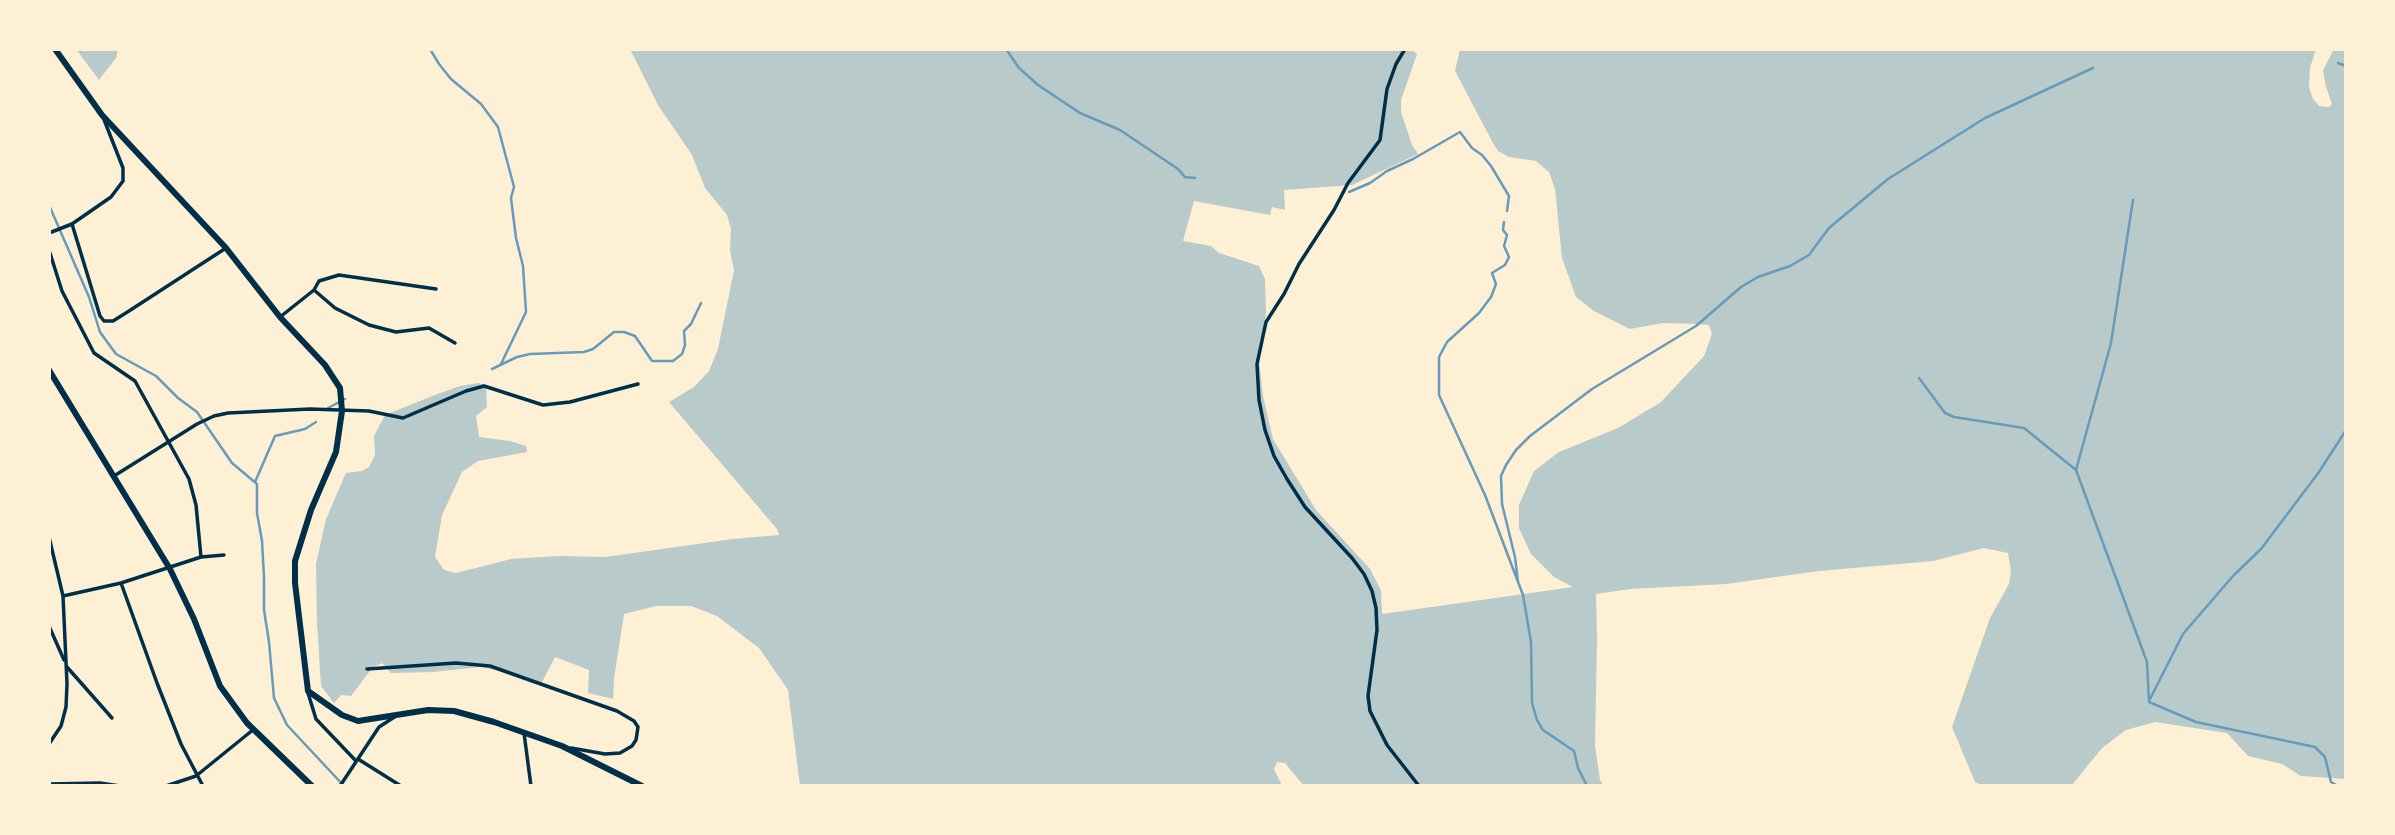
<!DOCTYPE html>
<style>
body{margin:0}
#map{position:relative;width:2395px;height:835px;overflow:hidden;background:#fdf0d5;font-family:"Zilla Slab",serif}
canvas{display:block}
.frame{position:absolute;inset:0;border:51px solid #fdf0d5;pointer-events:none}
</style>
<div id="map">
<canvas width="2395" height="835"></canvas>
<div class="frame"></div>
</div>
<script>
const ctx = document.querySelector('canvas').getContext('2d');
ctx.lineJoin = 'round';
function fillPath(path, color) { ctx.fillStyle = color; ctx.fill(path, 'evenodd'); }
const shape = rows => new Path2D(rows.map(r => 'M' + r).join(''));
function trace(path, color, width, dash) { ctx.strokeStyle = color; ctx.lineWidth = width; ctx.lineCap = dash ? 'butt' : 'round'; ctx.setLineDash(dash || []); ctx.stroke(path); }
fillPath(shape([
 [76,49,118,49,116,58,99,80],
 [630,49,1411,49,1417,54,1401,100,1401,112,1412,145,1418,154,1352,185,1284,190,1285,210,1272,207,1270,215,1194,201,1183,241,1211,246,1219,253,1259,266,1265,279,1266,313,1259,360,1263,396,1273,439,1316,510,1370,569,1381,590,1382,614,1573,587,1554,577,1531,554,1519,528,1519,505,1534,471,1559,452,1618,428,1661,402,1704,356,1712,334,1709,325,1698,324,1663,323,1630,329,1594,311,1576,297,1562,258,1555,189,1549,172,1536,161,1509,157,1498,151,1493,143,1455,71,1460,49,2316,49,2310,68,2309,87,2313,99,2319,106,2329,107,2332,104,2326,87,2323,70,2334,49,2346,49,2346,779,2301,776,2282,764,2248,756,2227,733,2155,722,2126,730,2102,748,2071,786,1984,786,1975,782,1952,727,1990,618,2009,584,2011,571,2008,553,1984,548,1933,561,1819,571,1726,584,1630,589,1596,594,1597,639,1595,746,1600,780,1604,786,1304,786,1285,763,1277,762,1274,769,1282,786,800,786,788,690,759,648,717,616,691,606,656,606,624,614,614,679,613,699,588,693,589,670,555,657,541,684,515,674,480,667,433,672,391,673,382,663,373,667,351,696,341,695,334,703,321,686,317,623,316,564,326,519,346,473,362,471,369,467,375,455,374,436,385,415,435,395,460,386,478,383,486,385,487,407,476,416,479,437,510,441,526,446,527,452,478,461,462,472,442,515,435,557,444,570,456,573,511,559,559,556,605,557,733,539,779,535,777,529,669,402,694,387,709,371,718,349,734,270,730,251,731,229,727,215,705,188,692,155,658,105]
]), '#b9caca');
trace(shape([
 [430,49,439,64,451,79,481,104,498,127,514,187,511,198,516,238,523,266,526,312,501,364],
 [1006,49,1019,68,1038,85,1080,113,1120,130,1178,169,1185,177,1195,178],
 [2338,63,2346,66],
 [1349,192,1370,183,1387,171,1413,159,1460,132,1472,148,1482,155,1491,166,1509,196,1507,211],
 [49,205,89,297,100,332,116,354,156,376,178,398,197,412,232,463,257,484,257,513,262,541,264,577,264,610,269,642,274,698,287,725,344,786],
 [1504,222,1503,230,1507,235,1504,246,1509,257,1505,265,1492,273,1496,284,1491,297,1479,313,1447,342,1439,357,1439,395,1485,495,1523,595,1531,642,1532,703,1537,720,1543,730,1574,751,1578,768,1587,786],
 [492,369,517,357,530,354,584,352,593,349,614,332,624,332,635,336,652,361,673,361,682,354,685,345,684,331,691,324,701,303],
 [1919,378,1945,413,1954,417,2024,428,2076,470,2147,662,2149,702],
 [328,408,345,399],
 [2076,470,2111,343,2133,200],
 [255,482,275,436,305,429,316,422],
 [1518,582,1515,557,1502,504,1501,476,1506,465,1516,450,1530,436,1592,389,1696,326,1741,287,1758,277,1790,266,1809,255,1829,228,1888,179,1985,118,2093,68],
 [2150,699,2183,634,2233,576,2261,549,2319,472,2346,430],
 [2149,702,2196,722,2315,747,2325,757,2331,782,2338,786]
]), '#669bbc', 2.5);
trace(shape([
 [1405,49,1396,64,1387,89,1380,140,1348,183,1334,210,1299,264,1284,294,1266,322,1257,364,1259,400,1265,430,1274,456,1287,479,1305,507,1352,558,1364,574,1372,591,1376,608,1377,630,1368,696,1370,711,1387,745,1419,786],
 [72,224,100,316,104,321,113,321,129,311,226,248],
 [49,233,72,224,111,197,123,181,123,168,103,117],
 [49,250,62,291,94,353,135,381,189,479,196,505,201,557],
 [314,290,319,281,339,275,436,289],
 [280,317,314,290,335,308,369,325,396,332,429,328,455,343],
 [114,476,197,424,214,416,228,413,310,409,369,411,403,418,466,391,484,386,543,405,570,402,638,384],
 [49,537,63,596,67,684,66,707,61,726,49,744],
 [121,583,157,683,181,744,203,786],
 [63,596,121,583,201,557,224,555],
 [49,626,64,660],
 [67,667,112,718],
 [367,669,456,663,490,666,617,711,634,721,638,727,636,740,632,746,620,753,605,754,571,748],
 [308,693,316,719,356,761],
 [524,733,531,786],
 [358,759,401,786],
 [49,784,100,783,120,786],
 [166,786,196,776,254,729],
 [340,786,379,727,396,716]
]), '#003049', 3.5);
trace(shape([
 [55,49,102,115,226,248,280,317,325,365,340,388,342,411,336,452,311,510,295,561,295,583,308,691,342,715,358,721,428,710,454,711,494,722,562,746,642,786],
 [49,370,170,569,194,619,220,686,247,723,312,786]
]), '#003049', 6);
</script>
